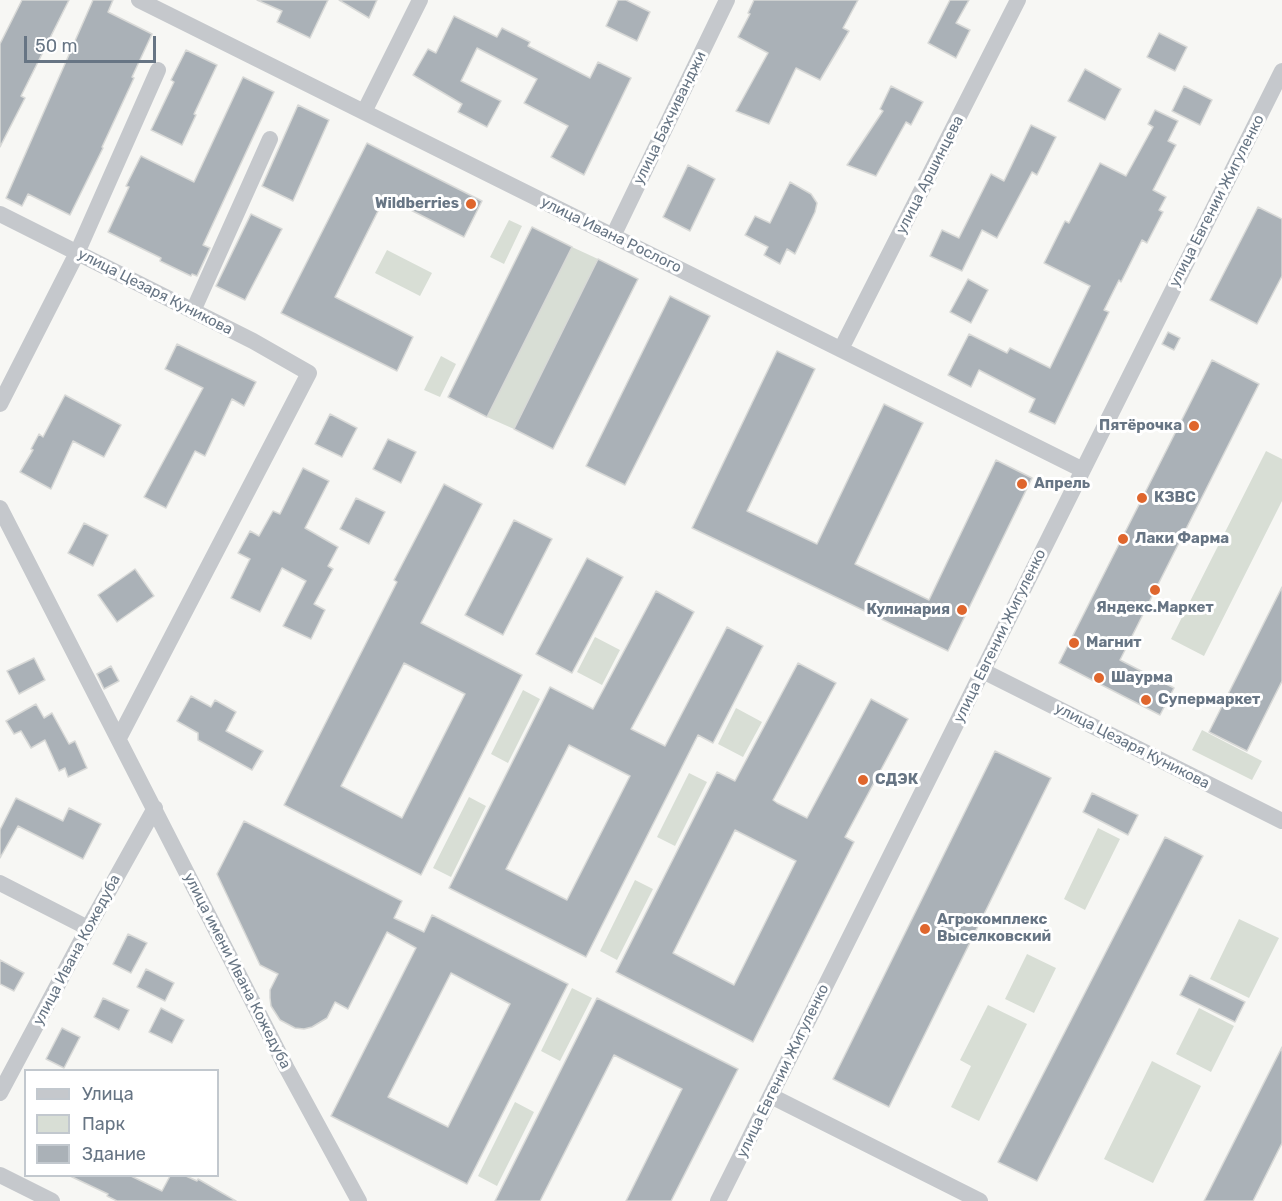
<!DOCTYPE html>
<meta charset="utf-8">
<style>
body{margin:0}
#map{position:relative;width:1282px;height:1201px;overflow:hidden;background:#f7f7f4;font-family:Rubik,sans-serif}
canvas{display:block}
.legend{position:absolute;left:24px;top:1069px;width:195px;height:108px;box-sizing:border-box;background:#fff;border:2px solid #c2c8ce;margin:0;padding:8px 10px;list-style:none;font-size:18px;color:#677584}
.legend li{display:flex;align-items:center;gap:12px;height:30px}
.legend b{width:30px;border:2px solid #c2c8ce}
.scale{position:absolute;left:24px;top:36px;width:132px;height:27px;box-sizing:border-box;border:3px solid #677584;border-top:0;padding-left:8px;font-size:18px;line-height:21px;white-space:nowrap;color:#677584;-webkit-text-stroke:4px #fff;paint-order:stroke}
</style>
<div id="map">
<canvas width="1282" height="1201"></canvas>
<ul class="legend">
<li><b style="height:8px;background:#c5c8cc"></b>Улица</li>
<li><b style="height:16px;background:#d8ded5"></b>Парк</li>
<li><b style="height:16px;background:#aab1b7"></b>Здание</li>
</ul>
<div class="scale">50 m</div>
</div>
<script>
const ctx = document.querySelector('canvas').getContext('2d');
ctx.lineJoin = 'round';
function fillPath(path, color) { ctx.fillStyle = color; ctx.fill(path, 'evenodd'); }
const shape = rows => new Path2D(rows.map(r => 'M' + r).join(''));
function trace(path, color, width, dash) { ctx.strokeStyle = color; ctx.lineWidth = width; ctx.lineCap = dash ? 'butt' : 'round'; ctx.setLineDash(dash || []); ctx.stroke(path); }
function drawText(font, color, halo, rows, align = 'center') {
  ctx.font = font + ' Rubik,sans-serif'; ctx.lineWidth = 6; ctx.setLineDash([]); ctx.textBaseline = 'middle'; ctx.strokeStyle = halo; ctx.fillStyle = color; for (const [text, x, y, turn = 0] of rows) {
    ctx.save(); ctx.translate(x, y); ctx.rotate((+turn || 0) * Math.PI / 180); ctx.textAlign = isNaN(turn) ? turn : align; if (halo) ctx.strokeText(text, 0, 0); ctx.fillText(text, 0, 0); ctx.restore();
  }
}
fillPath(shape([
 [509,220,522,226,504,264,490,257],
 [572,247,598,259,514,429,487,417],
 [387,250,432,273,420,296,375,273],
 [441,356,456,364,440,397,424,390],
 [1266,451,1282,459,1282,501,1204,656,1171,639],
 [595,637,620,650,602,685,577,672],
 [523,690,540,699,508,763,491,754],
 [736,708,762,722,743,757,718,744],
 [1202,730,1262,761,1252,780,1192,750],
 [689,773,707,782,675,846,657,837],
 [469,797,486,806,451,877,433,868],
 [1098,828,1120,839,1085,910,1064,899],
 [635,880,653,889,617,960,600,951],
 [1239,919,1279,938,1249,998,1210,979],
 [1027,954,1056,968,1034,1013,1005,999],
 [572,988,592,998,560,1061,541,1051],
 [988,1005,1027,1024,979,1121,951,1107,971,1066,960,1060],
 [1199,1008,1234,1026,1211,1072,1176,1054],
 [1152,1061,1201,1086,1153,1183,1104,1159],
 [515,1102,534,1112,497,1186,478,1176]
]), '#d8ded5');
const building = shape([
 [22,0,69,0,21,96,25,98,0,147,0,44,22,0],
 [93,0,113,0,108,12,152,34,132,77,134,78,102,147,103,148,70,215,28,194,22,206,6,198,93,0],
 [257,0,328,0,310,38,277,22,282,11,257,0],
 [339,0,377,0,369,18,339,0],
 [618,0,626,0,650,12,637,41,606,26,618,0],
 [754,0,858,0,843,28,849,31,820,80,796,68,769,124,736,111,768,53,738,37,750,14,748,13,754,0],
 [950,0,969,0,956,23,970,30,956,58,928,43,950,0],
 [454,16,497,37,502,28,530,42,528,46,590,78,598,62,631,78,584,175,551,157,568,126,524,103,537,79,477,48,461,81,501,101,487,127,458,112,462,104,413,75,428,49,436,53,454,16],
 [1159,33,1187,47,1175,71,1147,57,1159,33],
 [186,50,217,65,194,114,196,115,182,145,151,130,174,82,171,80,186,50],
 [1085,69,1121,89,1105,120,1068,101,1085,69],
 [243,77,274,92,203,245,210,248,197,276,192,274,191,276,160,261,161,258,108,232,129,187,126,186,141,156,194,182,243,77],
 [891,86,923,102,911,125,906,122,876,176,847,165,883,111,880,109,891,86],
 [1184,86,1212,100,1200,125,1172,111,1184,86],
 [298,105,329,120,293,201,262,186,298,105],
 [1155,110,1178,121,1168,141,1176,145,1153,190,1166,197,1159,210,1163,212,1147,243,1142,240,1121,282,1119,280,1104,310,1109,312,1055,424,1029,412,1035,399,979,370,971,387,948,375,969,334,1007,353,1010,348,1050,368,1090,286,1044,263,1065,221,1069,223,1100,163,1126,176,1153,127,1148,124,1155,110],
 [1031,125,1056,137,1037,175,1032,172,997,238,982,230,962,271,930,256,942,230,959,238,991,174,1004,181,1031,125],
 [367,143,482,201,464,237,385,197,335,297,413,337,397,371,281,313,367,143],
 [688,165,715,179,690,231,663,217,688,165],
 [790,182,811,194,817,203,815,212,795,254,787,249,780,264,764,255,768,247,745,235,755,216,770,223,790,182],
 [1258,207,1282,219,1282,276,1257,324,1210,300,1258,207],
 [251,214,282,229,245,300,216,286,251,214],
 [532,227,572,247,487,417,448,397,532,227],
 [598,259,638,279,553,449,514,429,598,259],
 [968,279,988,290,971,323,950,312,968,279],
 [670,296,710,316,625,485,586,466,670,296],
 [1168,332,1180,338,1174,350,1162,344,1168,332],
 [177,344,256,382,244,406,232,399,205,456,195,451,166,508,144,497,203,388,165,369,177,344],
 [777,351,815,369,747,511,817,544,884,404,923,423,855,564,929,600,996,460,1032,478,948,651,692,528,777,351],
 [1212,360,1259,384,1120,660,1174,688,1160,715,1059,663,1212,360],
 [65,395,121,425,104,457,73,441,51,489,20,472,33,450,31,449,39,434,43,437,65,395],
 [330,414,357,428,342,457,315,444,330,414],
 [388,439,416,452,401,483,373,469,388,439],
 [303,468,329,481,305,528,338,547,328,566,333,569,314,604,325,610,311,639,283,626,306,581,282,568,260,612,231,598,250,559,238,553,250,531,259,536,273,511,280,514,303,468],
 [444,484,482,504,421,623,522,675,421,875,284,805,397,582,394,580,444,484],
 [404,663,465,694,402,818,341,786,404,663],
 [356,498,385,512,369,544,340,529,356,498],
 [514,520,552,539,503,635,465,615,514,520],
 [84,523,108,535,93,566,68,553,84,523],
 [587,558,623,577,572,673,536,654,587,558],
 [135,569,154,596,117,622,98,595,135,569],
 [1282,587,1282,681,1247,751,1209,732,1282,587],
 [656,591,694,612,631,729,665,746,727,627,763,646,713,743,698,735,586,957,449,888,550,687,593,709,656,591],
 [569,745,630,776,567,900,506,869,569,745],
 [34,658,45,680,19,694,7,671,34,658],
 [798,663,836,683,773,800,777,803,807,818,871,699,908,719,845,837,854,842,753,1042,616,972,717,772,735,781,798,663],
 [735,830,796,861,734,985,673,953,735,830],
 [111,666,119,681,104,689,97,674,111,666],
 [191,696,211,707,215,700,236,712,226,731,263,751,252,770,198,740,198,733,177,721,191,696],
 [36,704,44,718,52,713,69,744,75,741,87,768,68,777,65,768,59,771,45,740,31,748,21,731,14,734,6,721,36,704],
 [995,751,1051,778,889,1107,833,1079,995,751],
 [1092,793,1138,815,1128,835,1083,812,1092,793],
 [16,798,63,821,69,808,101,824,83,859,18,826,0,858,0,830,16,798],
 [244,821,402,901,394,918,424,932,432,915,568,984,467,1184,331,1116,416,948,387,932,348,1009,335,1002,327,1018,312,1027,304,1029,295,1028,280,1020,271,1006,270,998,270,990,278,974,260,965,217,874,244,821],
 [451,973,510,1004,448,1127,388,1097,451,973],
 [1165,837,1203,856,1037,1181,998,1162,1165,837],
 [128,934,147,943,131,973,113,964,128,934],
 [0,960,24,973,14,991,0,984,0,960],
 [146,969,174,983,165,1001,137,987,146,969],
 [1190,975,1245,1002,1235,1022,1180,995,1190,975],
 [103,998,129,1010,119,1030,94,1017,103,998],
 [597,998,738,1069,671,1201,626,1201,682,1089,614,1055,540,1201,495,1201,597,998],
 [161,1008,184,1020,172,1043,149,1032,161,1008],
 [62,1028,80,1037,64,1068,46,1059,62,1028],
 [1282,1047,1282,1143,1253,1201,1204,1201,1282,1047],
 [70,1176,131,1176,162,1191,170,1176,186,1176,197,1181,198,1179,236,1201,117,1201,107,1196,108,1194,70,1176]
]);
fillPath(building, '#aab1b7');
trace(building, '#d8d9d7', 1.5);
trace(shape([
 [139,0,1083,470],
 [364,112,420,0],
 [0,214,253,341,309,373,119,738],
 [613,236,727,0],
 [193,311,270,139],
 [841,349,1018,0],
 [0,404,77,253,158,70],
 [0,508,286,1067,359,1201],
 [983,671,1282,821],
 [0,883,88,928],
 [0,1093,88,928,155,808],
 [771,1096,980,1201],
 [0,1175,52,1201],
 [718,1201,1282,71]
]), '#c5c8cc', 16);
for (const [x, y, r, color] of [
 [471,204,6,"#df662d"],
 [1194,426,6,"#df662d"],
 [1022,484,6,"#df662d"],
 [1142,498,6,"#df662d"],
 [1123,539,6,"#df662d"],
 [1155,590,6,"#df662d"],
 [962,610,6,"#df662d"],
 [1074,643,6,"#df662d"],
 [1099,678,6,"#df662d"],
 [1146,700,6,"#df662d"],
 [863,780,6,"#df662d"],
 [925,929,6,"#df662d"]
]) { const dot = new Path2D(); dot.arc(x, y, r, 0, 2 * Math.PI); ctx.fillStyle = color; ctx.fill(dot); trace(dot, '#fff', 2); }
drawText('15px', '#677584', '#fff', [
 ["улица Бахчиванджи",670,118,-64],
 ["улица Аршинцева",930,175,-63],
 ["улица Евгении Жигуленко",1217,201,-63],
 ["улица Ивана Рослого",611,235,26],
 ["улица Цезаря Куникова",155,292,27],
 ["улица Евгении Жигуленко",1000,636,-64],
 ["улица Цезаря Куникова",1132,746,27],
 ["улица Ивана Кожедуба",77,950,-62],
 ["улица имени Ивана Кожедуба",237,971,63],
 ["улица Евгении Жигуленко",783,1071,-64]
]);
drawText('bold 15px', '#677584', '#fff', [
 ["Wildberries",459,204,"right"],
 ["Пятёрочка",1182,426,"right"],
 ["Апрель",1034,484],
 ["КЗВС",1154,498],
 ["Лаки Фарма",1135,539],
 ["Яндекс.Маркет",1155,608,"center"],
 ["Кулинария",950,610,"right"],
 ["Магнит",1086,643],
 ["Шаурма",1111,678],
 ["Супермаркет",1158,700],
 ["СДЭК",875,780],
 ["Агрокомплекс",937,920],
 ["Выселковский",937,937]
], 'left');
</script>
